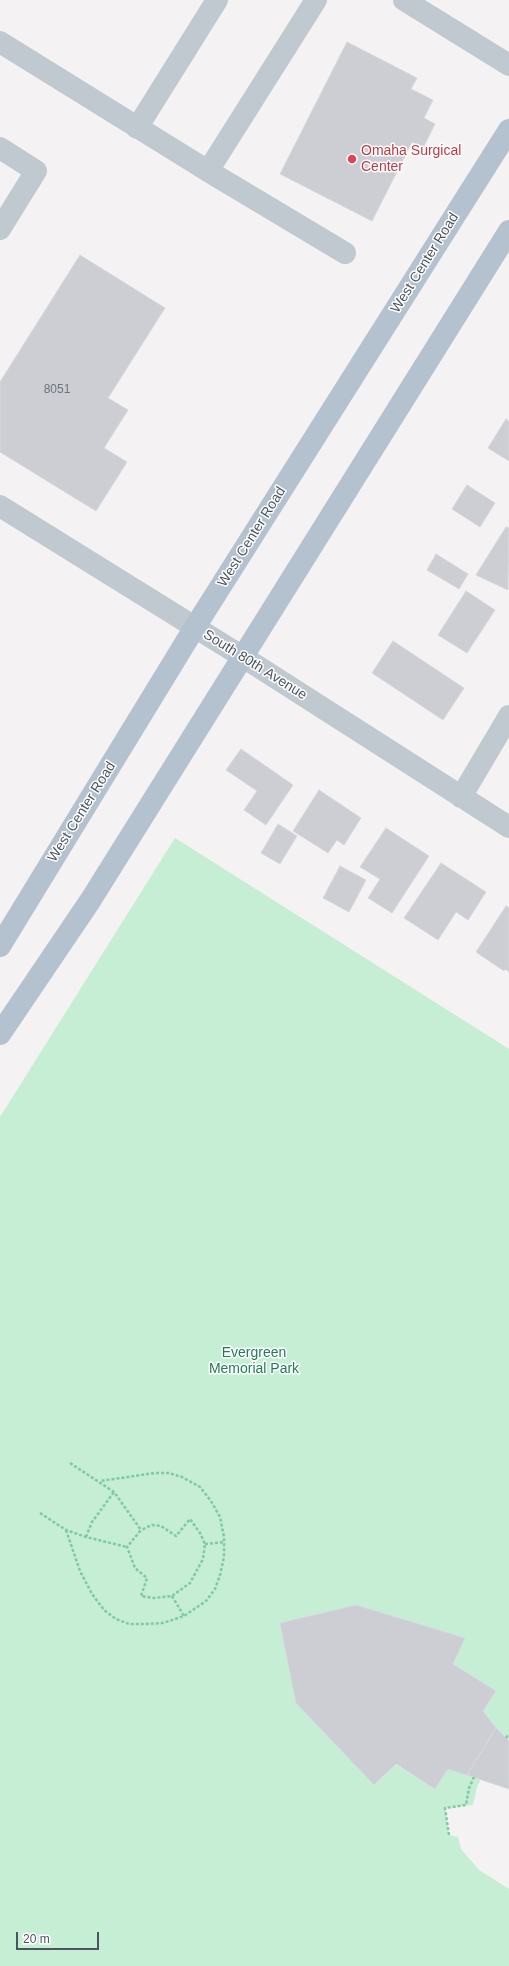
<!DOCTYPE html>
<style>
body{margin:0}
#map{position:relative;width:509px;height:1966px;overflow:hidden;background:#f4f2f2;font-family:Arial,sans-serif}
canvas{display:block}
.scale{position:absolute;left:16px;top:1932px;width:83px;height:18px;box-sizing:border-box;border:2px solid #4b555f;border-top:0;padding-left:5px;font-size:12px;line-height:14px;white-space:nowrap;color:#4b555f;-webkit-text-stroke:3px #fff;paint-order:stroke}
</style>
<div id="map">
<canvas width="509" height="1966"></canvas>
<div class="scale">20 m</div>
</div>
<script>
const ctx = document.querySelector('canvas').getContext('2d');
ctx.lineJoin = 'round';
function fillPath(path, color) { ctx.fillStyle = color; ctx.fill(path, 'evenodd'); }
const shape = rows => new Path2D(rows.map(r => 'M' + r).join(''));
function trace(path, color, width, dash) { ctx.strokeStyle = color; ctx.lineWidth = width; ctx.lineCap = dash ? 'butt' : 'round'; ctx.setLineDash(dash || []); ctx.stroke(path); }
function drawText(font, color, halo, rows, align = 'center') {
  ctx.font = font + ' Arial,sans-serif'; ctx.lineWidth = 3; ctx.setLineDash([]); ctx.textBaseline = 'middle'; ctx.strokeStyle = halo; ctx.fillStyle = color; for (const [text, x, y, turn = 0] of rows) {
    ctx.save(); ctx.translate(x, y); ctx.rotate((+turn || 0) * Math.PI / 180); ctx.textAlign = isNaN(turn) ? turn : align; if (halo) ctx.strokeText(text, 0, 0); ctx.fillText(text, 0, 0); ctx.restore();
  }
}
fillPath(shape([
 [175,838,509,1049,509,1741,485,1770,477,1787,473,1805,445,1808,449,1835,458,1837,461,1849,479,1870,509,1889,509,1966,0,1966,0,1117],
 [356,1605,465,1638,453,1664,496,1691,483,1711,496,1728,467,1775,448,1769,435,1789,396,1765,374,1785,296,1703,280,1623]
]), '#c5eed5');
const building = shape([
 [347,42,417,78,411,89,433,100,424,118,435,124,423,148,412,142,372,221,280,174,347,42],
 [80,255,165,308,108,398,128,410,104,448,127,462,96,511,0,452,0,382,80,255],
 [506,419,509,421,509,461,488,448,506,419],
 [467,485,495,503,480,527,452,509,467,485],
 [506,527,509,528,508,590,476,575,506,527],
 [436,554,468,574,459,589,427,570,436,554],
 [466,591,495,610,467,653,438,635,466,591],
 [393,641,464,688,443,720,372,673,393,641],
 [241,749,293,785,266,825,244,810,257,791,226,770,241,749],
 [319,790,361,818,344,845,337,840,328,853,293,831,319,790],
 [278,824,297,836,280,864,261,853,278,824],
 [386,828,429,856,392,913,368,898,380,879,360,867,386,828],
 [441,863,486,892,468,920,456,912,438,940,404,918,441,863],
 [340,866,366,880,349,912,323,898,340,866],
 [506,906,509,908,509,972,505,969,504,971,476,952,506,906],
 [356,1605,465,1638,453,1664,496,1691,483,1711,496,1728,467,1775,448,1769,435,1789,396,1764,374,1785,296,1703,280,1623,356,1605],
 [496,1728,509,1741,509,1789,467,1775,496,1728]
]);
fillPath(building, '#ccced4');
trace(building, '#d7d8dd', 1);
trace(shape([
 [70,1463,114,1492,141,1530,127,1547,135,1568,147,1578,141,1596,154,1598,172,1596,190,1583,203,1559,205,1544,200,1533,190,1519,176,1536,161,1526,152,1525,141,1530],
 [40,1513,66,1530,86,1537,127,1547],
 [66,1530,80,1571,92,1594,104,1610,116,1619,129,1624,144,1624,163,1623,184,1616,206,1601,215,1589,220,1575,224,1557,224,1537,220,1517,211,1501,200,1487,182,1477,169,1473,155,1473,100,1481],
 [86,1537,92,1522,114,1492],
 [205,1544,224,1542],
 [172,1596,184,1616],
 [506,1738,509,1734],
 [449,1835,445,1808,466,1805,469,1788,474,1777]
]), '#7ecaa6', 2.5, [3, 2]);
trace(shape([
 [404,0,509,65],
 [0,42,208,171,316,0],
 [137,128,217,0],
 [0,148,36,171,0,229],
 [208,171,345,253],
 [0,506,243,657,509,827],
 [461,797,509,716]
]), '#c1c9d0', 22);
trace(shape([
 [0,946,195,627,509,130],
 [0,1034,90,901,509,231]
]), '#b4c1ce', 22);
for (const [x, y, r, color] of [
 [352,159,5,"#e0444e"]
]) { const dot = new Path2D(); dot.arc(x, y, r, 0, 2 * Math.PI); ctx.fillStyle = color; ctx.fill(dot); trace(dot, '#fff', 1.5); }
drawText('12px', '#6b737c', null, [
 ["8051",57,390]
]);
drawText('14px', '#be3a42', '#fff', [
 ["Omaha Surgical",361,151],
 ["Center",361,167]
], 'left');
drawText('14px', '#4b555f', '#fff', [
 ["West Center Road",425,263,-58],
 ["West Center Road",252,537,-58],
 ["South 80th Avenue",255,665,32],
 ["West Center Road",82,812,-58]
]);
drawText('14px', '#1e7e50', '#fff', [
 ["Evergreen",254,1353],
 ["Memorial Park",254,1369]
]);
</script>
